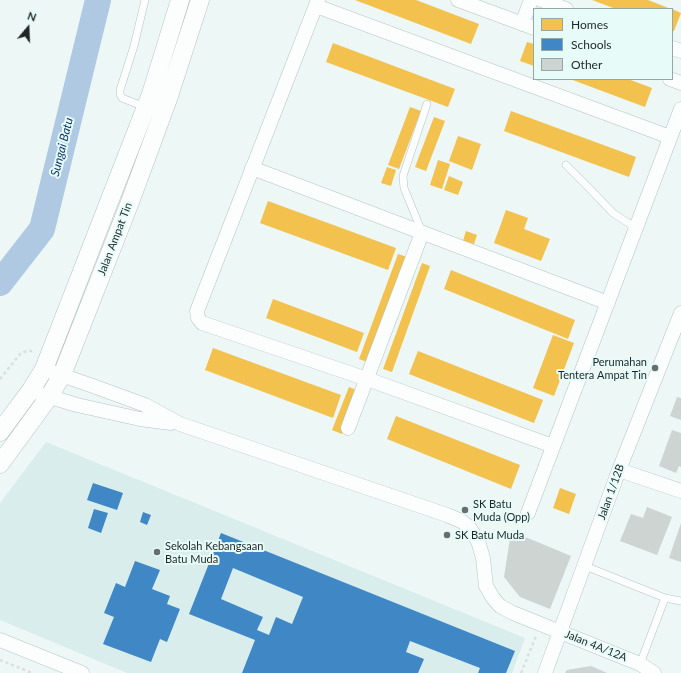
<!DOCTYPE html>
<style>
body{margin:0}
#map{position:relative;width:681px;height:673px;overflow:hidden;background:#ecf7f6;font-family:Lato,sans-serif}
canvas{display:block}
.legend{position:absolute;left:533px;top:8px;width:140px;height:72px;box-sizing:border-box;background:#e7fcf9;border:1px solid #97a6a4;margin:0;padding:5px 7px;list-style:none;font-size:12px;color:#1e2625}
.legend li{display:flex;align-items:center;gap:8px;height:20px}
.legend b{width:20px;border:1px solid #97a6a4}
.north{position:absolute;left:8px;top:8px;width:40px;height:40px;-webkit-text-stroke:3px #e7fcf9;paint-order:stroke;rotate:19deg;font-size:11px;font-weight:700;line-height:16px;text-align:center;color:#1e2625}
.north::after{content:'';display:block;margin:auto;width:14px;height:18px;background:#1e2625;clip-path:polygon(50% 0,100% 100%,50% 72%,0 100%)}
</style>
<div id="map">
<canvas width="681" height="673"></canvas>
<ul class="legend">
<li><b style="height:11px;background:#f2c14e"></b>Homes</li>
<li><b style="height:11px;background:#3f88c5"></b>Schools</li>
<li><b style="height:11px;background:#cdd4d2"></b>Other</li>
</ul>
<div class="north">N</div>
</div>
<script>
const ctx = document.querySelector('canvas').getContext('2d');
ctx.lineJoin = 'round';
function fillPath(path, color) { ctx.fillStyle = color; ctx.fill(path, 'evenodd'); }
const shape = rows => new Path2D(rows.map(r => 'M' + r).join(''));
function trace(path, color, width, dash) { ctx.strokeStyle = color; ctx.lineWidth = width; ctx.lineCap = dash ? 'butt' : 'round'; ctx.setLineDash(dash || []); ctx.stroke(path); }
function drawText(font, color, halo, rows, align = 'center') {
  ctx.font = font + ' Lato,sans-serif'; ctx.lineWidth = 4; ctx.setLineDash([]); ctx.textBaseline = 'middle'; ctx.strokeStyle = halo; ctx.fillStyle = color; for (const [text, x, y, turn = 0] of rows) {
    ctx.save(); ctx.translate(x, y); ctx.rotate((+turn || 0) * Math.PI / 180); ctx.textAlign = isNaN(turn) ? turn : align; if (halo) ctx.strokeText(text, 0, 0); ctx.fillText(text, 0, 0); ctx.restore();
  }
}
fillPath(shape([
 [46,442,525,638,512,673,127,673,0,620,0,503]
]), '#d9eeec');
fillPath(shape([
 [355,0,416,0,479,24,471,44],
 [592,0,648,0,671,9,616,9],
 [672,9,681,13,674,31,672,31],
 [527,42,534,44,534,66,520,61],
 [333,43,455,89,448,107,326,62],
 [570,79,628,79,652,88,645,107],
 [410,107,421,111,399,169,388,165],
 [511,111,636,157,629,177,504,131],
 [434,117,445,121,426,171,415,167],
 [458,136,481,144,472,170,449,161],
 [438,160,450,164,442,189,430,185],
 [387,167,396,170,391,186,381,183],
 [449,176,463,182,458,195,444,190],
 [268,201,396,248,388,270,260,223],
 [506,210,528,218,524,229,550,239,541,261,494,243],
 [466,231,477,235,474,244,463,241],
 [398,254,407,257,367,362,359,359],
 [422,263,430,266,392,372,383,369],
 [451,270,575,320,568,339,444,289],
 [273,299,364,333,357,352,266,318],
 [553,335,574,343,554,396,533,388],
 [213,348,341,395,333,418,205,370],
 [418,351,543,400,534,423,409,374],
 [349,387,359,391,342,434,332,430],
 [396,416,520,465,511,489,387,439],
 [560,488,576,494,569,514,553,508]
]), '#f2c14e');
fillPath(shape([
 [93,483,123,493,117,510,87,500],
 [94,509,108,513,101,533,88,528],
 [143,512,151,515,147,525,140,522],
 [221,533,515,651,506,673,478,673,480,668,410,641,406,652,424,659,418,673,242,673,255,640,189,614],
 [233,568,303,597,292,624,276,617,269,635,257,630,263,617,221,599],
 [135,561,160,570,152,589,170,596,167,604,180,609,167,642,160,639,151,662,103,644,114,617,104,613,116,583,125,587]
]), '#3f88c5');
trace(shape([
 [0,283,42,229,98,0]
]), '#b0c9e2', 26);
fillPath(shape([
 [677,397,681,398,681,420,670,416],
 [672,430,681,433,681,467,679,466,676,473,659,466],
 [647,507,672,517,657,555,620,541,631,514,643,518],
 [681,523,681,562,669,558],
 [523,536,571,556,550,609,520,597,504,577,510,538],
 [591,666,607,673,565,673,567,670]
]), '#cdd4d2');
const service = shape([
 [145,0,134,46,120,90,120,94,122,98,145,107],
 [566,165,590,189,613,213,636,228],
 [422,232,404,188,403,176,427,104],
 [585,566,665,598,681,601],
 [640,664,665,598]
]);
const minor = shape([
 [318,0,197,311,198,318,202,323,367,379,553,446],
 [458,0,534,28],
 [541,0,566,9],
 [316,6,670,137],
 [522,24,531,0],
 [672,48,681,51],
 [670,79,681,83],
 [252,168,608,303],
 [44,369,93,386,145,405,180,424,447,515,461,521,469,527,478,541,483,558,486,586,493,598,500,606,513,613,640,664,654,673],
 [40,394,77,405,140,419,171,423],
 [348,428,422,233],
 [619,470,681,491],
 [528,513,681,109],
 [0,640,82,673],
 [545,673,619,470,681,313]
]);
const tertiary = shape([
 [0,432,31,390,44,369,151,94,180,0],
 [0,464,49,397,62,375,130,202,168,99,200,0]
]);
trace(service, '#b9c3c1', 8);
trace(minor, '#b9c3c1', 15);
trace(tertiary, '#b9c3c1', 19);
trace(shape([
 [0,379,21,353,27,351,34,351],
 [0,660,32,673],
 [521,673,536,636]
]), '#dbdfde', 2.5, [3, 3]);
trace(service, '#fcfefe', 7);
trace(minor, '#fcfefe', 14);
trace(tertiary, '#fcfefe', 18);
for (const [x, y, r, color] of [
 [655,368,4,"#666f6e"],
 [465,510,4,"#666f6e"],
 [447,535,4,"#666f6e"],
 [157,552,4,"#666f6e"]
]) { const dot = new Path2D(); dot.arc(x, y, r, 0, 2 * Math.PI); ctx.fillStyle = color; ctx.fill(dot); trace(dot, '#e7fcf9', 1.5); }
drawText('11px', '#1e2625', '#e7fcf9', [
 ["Jalan Ampat Tin",115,239,-69],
 ["Jalan 1/12B",611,492,-70],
 ["Jalan 4A/12A",596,646,22]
]);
drawText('11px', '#1e2625', '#e7fcf9', [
 ["Perumahan",647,362,"right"],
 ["Tentera Ampat Tin",647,375,"right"],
 ["SK Batu",473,504],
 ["Muda (Opp)",473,517],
 ["SK Batu Muda",455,535],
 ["Sekolah Kebangsaan",165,546],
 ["Batu Muda",165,559]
], 'left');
drawText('italic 12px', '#103968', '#e7fcf9', [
 ["Sungai Batu",62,147,-76]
]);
</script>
